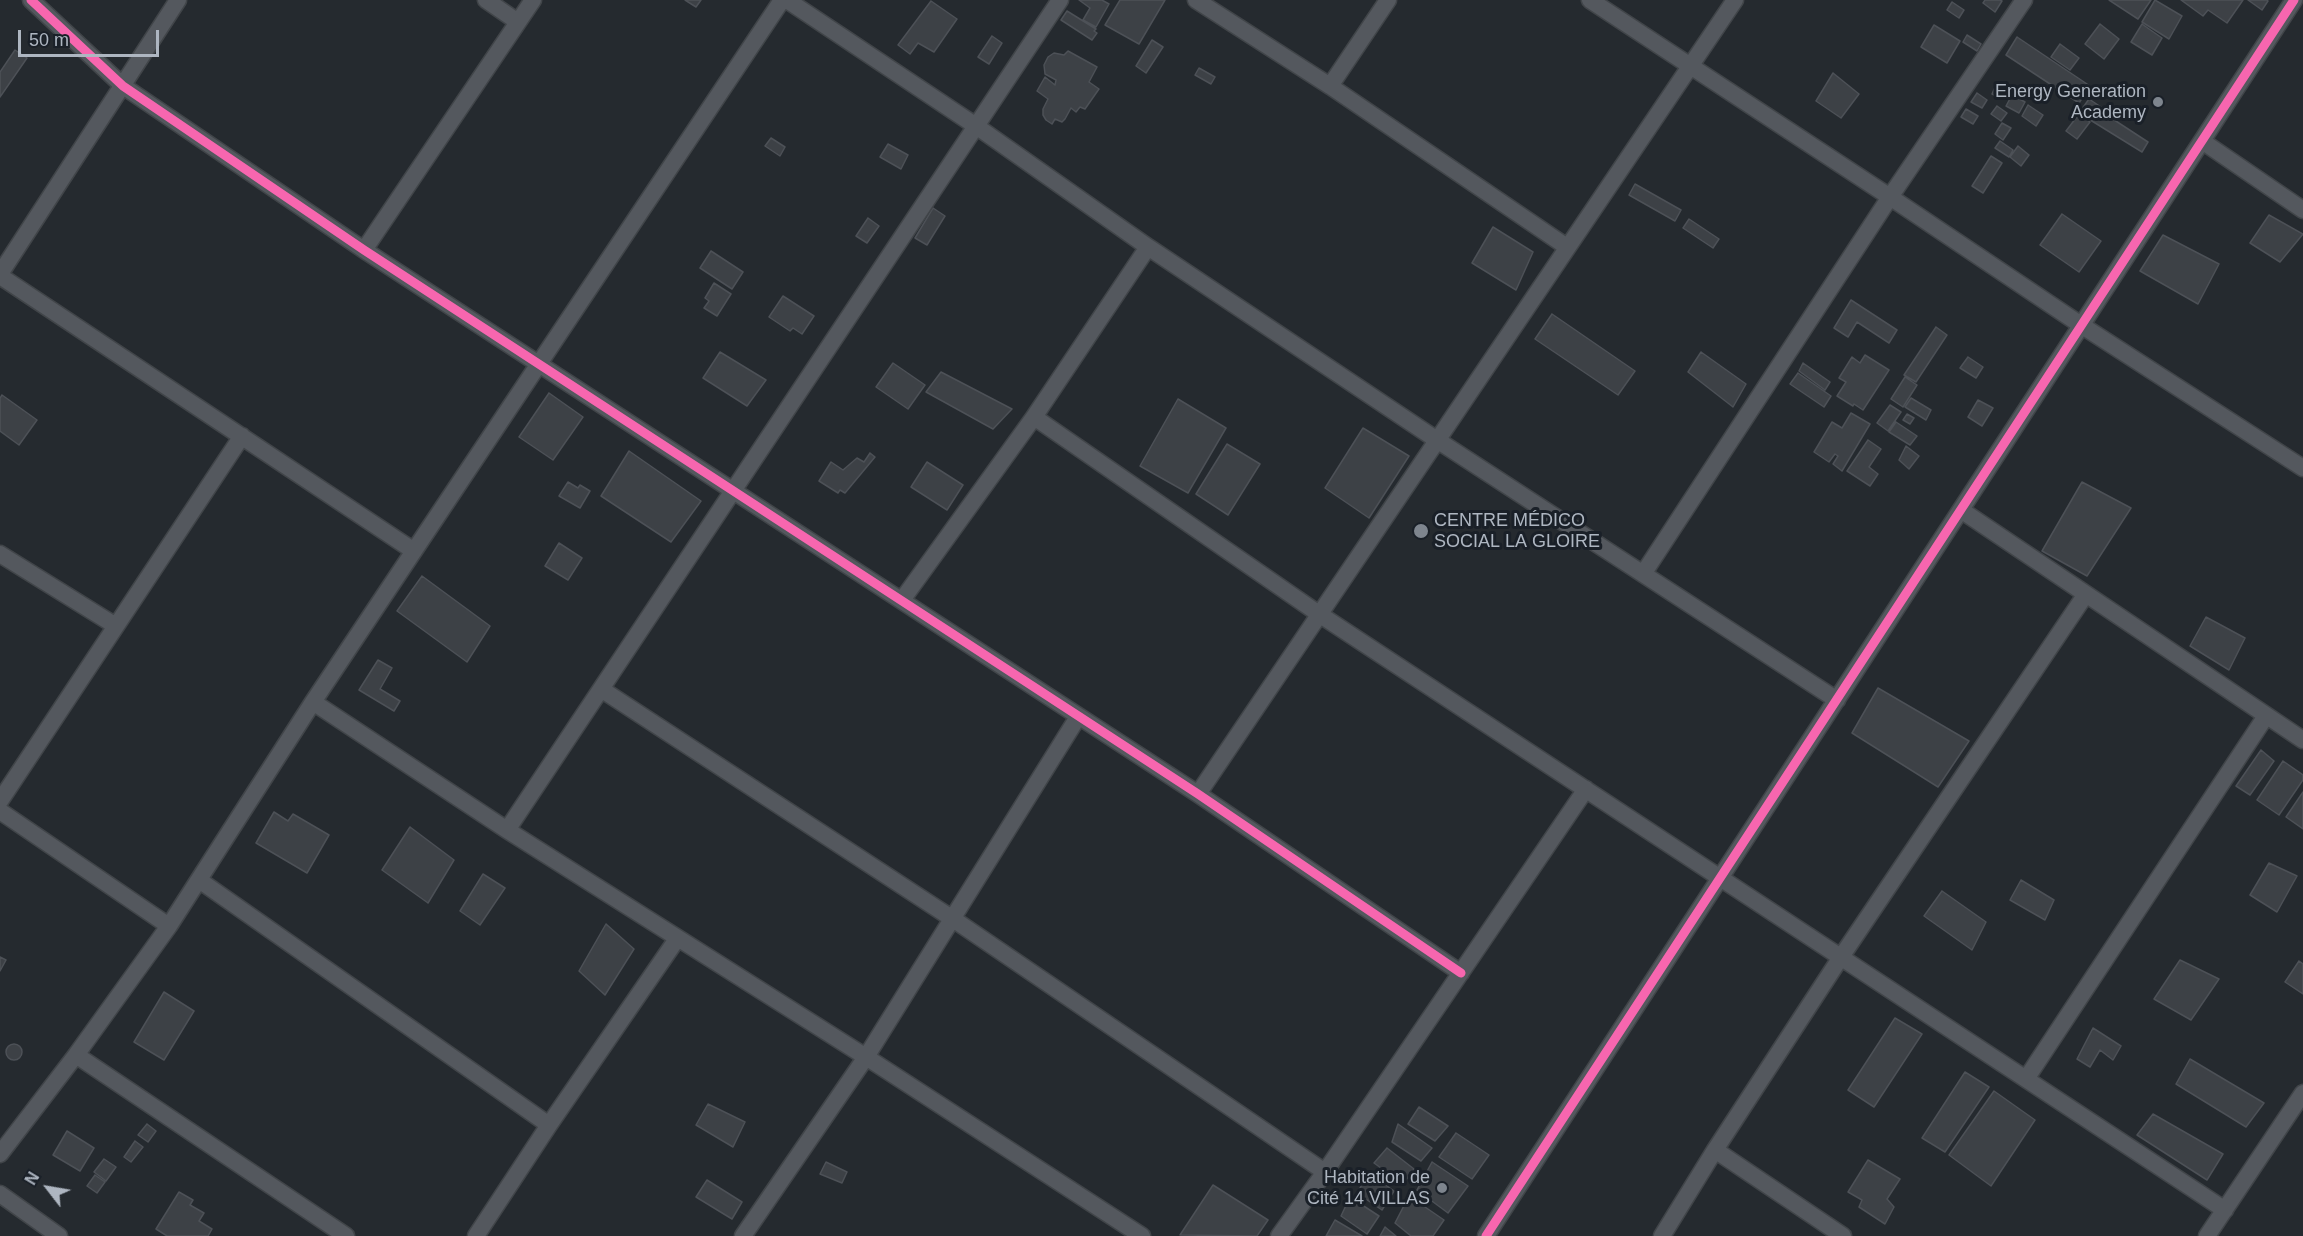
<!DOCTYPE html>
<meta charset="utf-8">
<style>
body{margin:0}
#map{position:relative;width:2303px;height:1236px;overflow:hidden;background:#252a2f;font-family:Helvetica,sans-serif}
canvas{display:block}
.north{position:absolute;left:18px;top:1158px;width:60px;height:60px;-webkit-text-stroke:4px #1a2028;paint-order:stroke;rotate:301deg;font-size:16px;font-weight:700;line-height:24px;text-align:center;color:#aeb6c1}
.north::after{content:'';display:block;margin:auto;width:21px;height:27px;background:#aeb6c1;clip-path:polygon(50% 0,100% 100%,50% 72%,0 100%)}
.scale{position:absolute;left:18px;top:30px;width:141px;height:27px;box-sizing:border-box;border:3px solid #aeb6c1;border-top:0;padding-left:8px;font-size:18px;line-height:21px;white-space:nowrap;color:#aeb6c1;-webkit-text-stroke:4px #1a2028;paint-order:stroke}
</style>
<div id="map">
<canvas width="2303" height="1236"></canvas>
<div class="north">N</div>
<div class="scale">50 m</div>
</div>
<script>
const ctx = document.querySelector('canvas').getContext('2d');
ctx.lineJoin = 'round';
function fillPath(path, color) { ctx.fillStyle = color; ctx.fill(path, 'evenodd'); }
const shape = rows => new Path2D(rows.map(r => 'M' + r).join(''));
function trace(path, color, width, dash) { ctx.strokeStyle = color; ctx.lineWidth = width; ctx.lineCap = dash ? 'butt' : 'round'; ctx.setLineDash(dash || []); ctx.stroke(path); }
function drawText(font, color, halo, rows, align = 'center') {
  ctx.font = font + ' Helvetica,sans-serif'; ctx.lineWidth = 6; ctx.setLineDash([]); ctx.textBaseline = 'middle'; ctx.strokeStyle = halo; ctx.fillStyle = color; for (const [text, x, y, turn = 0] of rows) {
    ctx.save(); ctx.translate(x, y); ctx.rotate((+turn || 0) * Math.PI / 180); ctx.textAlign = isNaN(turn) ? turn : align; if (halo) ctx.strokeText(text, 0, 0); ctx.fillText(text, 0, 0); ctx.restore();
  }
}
const building = shape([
 [685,0,701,0,696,7,685,0],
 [1079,0,1102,0,1109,4,1096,27,1083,20,1090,8,1079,0],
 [1120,0,1165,0,1139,44,1105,25,1120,0],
 [1985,0,2000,0,2002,1,1995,12,1983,3,1985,0],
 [2109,0,2151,0,2138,19,2109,0],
 [2155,0,2182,16,2169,39,2142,22,2155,0],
 [2181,0,2243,0,2227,23,2208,10,2203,16,2181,0],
 [2248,0,2267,0,2268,1,2262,10,2248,0],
 [931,1,957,19,934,52,918,43,910,54,898,45,931,1],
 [1952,2,1964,10,1959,18,1947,10,1952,2],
 [1067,11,1096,29,1094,31,1097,33,1092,40,1061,20,1067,11],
 [2100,24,2119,39,2104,59,2085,44,2100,24],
 [2142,24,2162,38,2152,55,2131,42,2142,24],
 [1934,25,1960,41,1947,63,1921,47,1934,25],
 [1967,35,1981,44,1977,51,1963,42,1967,35],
 [992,36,1002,43,989,64,978,57,992,36],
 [2017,37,2090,86,2079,103,2006,55,2017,37],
 [1152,40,1163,47,1146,73,1136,66,1152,40],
 [2060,44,2079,58,2070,70,2051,57,2060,44],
 [15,50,27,58,0,97,0,72,15,50],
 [1068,51,1097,67,1089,82,1099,89,1085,109,1080,107,1076,112,1071,108,1065,119,1062,122,1055,119,1052,124,1046,120,1043,115,1043,109,1048,99,1037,91,1045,77,1055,85,1056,80,1045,74,1044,65,1048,57,1054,53,1064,55,1068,51],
 [1199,68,1215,77,1211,84,1195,75,1199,68],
 [1833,73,1859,94,1841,118,1816,101,1833,73],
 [1996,85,2004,89,2000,98,1992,94,1996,85],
 [1977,93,1987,100,1982,108,1971,102,1977,93],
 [2012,95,2025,102,2019,113,2006,106,2012,95],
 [2089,99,2104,109,2102,112,2148,142,2142,152,2079,113,2089,99],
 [2028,105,2043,115,2036,126,2022,116,2028,105],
 [1997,106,2007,113,2001,121,1991,114,1997,106],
 [1966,109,1978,116,1973,124,1961,117,1966,109],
 [2079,114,2090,122,2077,139,2066,131,2079,114],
 [2002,123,2011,128,2003,140,1995,134,2002,123],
 [771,138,785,147,780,156,765,146,771,138],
 [2000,141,2013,150,2009,157,1995,148,2000,141],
 [888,144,908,155,901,169,880,157,888,144],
 [2018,146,2029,155,2021,166,2010,157,2018,146],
 [1991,156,2002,163,1983,193,1972,186,1991,156],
 [1635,184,1681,210,1675,221,1629,195,1635,184],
 [933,208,945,216,927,245,915,238,933,208],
 [2062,214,2101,241,2079,272,2040,245,2062,214],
 [2269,215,2303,234,2280,262,2250,243,2269,215],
 [868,218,879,226,867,243,856,236,868,218],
 [1689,219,1719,239,1713,248,1683,228,1689,219],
 [1493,227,1533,252,1516,290,1472,263,1493,227],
 [2163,235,2219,264,2198,304,2140,271,2163,235],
 [711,251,743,272,732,289,700,268,711,251],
 [714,283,731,294,717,316,704,308,709,301,705,298,714,283],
 [783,296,814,316,802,334,793,328,790,331,769,317,783,296],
 [1851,300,1897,330,1889,343,1857,322,1848,337,1834,328,1851,300],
 [1552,314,1635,371,1618,395,1535,339,1552,314],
 [1936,327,1947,335,1916,382,1904,375,1936,327],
 [720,352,766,380,747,406,703,378,720,352],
 [1701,352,1746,384,1733,407,1688,372,1701,352],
 [1865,355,1889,370,1863,410,1854,404,1853,406,1837,396,1846,382,1839,378,1852,357,1860,363,1865,355],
 [1968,357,1983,367,1976,378,1960,368,1968,357],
 [893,363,925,385,908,409,876,387,893,363],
 [1803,363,1830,382,1825,390,1799,371,1803,363],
 [941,372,1012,409,993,429,926,392,941,372],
 [1798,373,1831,396,1824,407,1790,384,1798,373],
 [1905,377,1917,385,1903,407,1891,399,1905,377],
 [549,393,583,417,553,460,519,437,549,393],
 [2,395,37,420,19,445,0,431,0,398,2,395],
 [1911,398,1931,410,1926,420,1905,407,1911,398],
 [1178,399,1226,428,1188,493,1140,466,1178,399],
 [1978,400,1993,408,1982,426,1968,417,1978,400],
 [1890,405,1901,412,1888,431,1877,423,1890,405],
 [1851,413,1870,424,1842,471,1833,464,1838,456,1835,454,1829,462,1814,452,1832,422,1842,428,1851,413],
 [1907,414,1914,418,1910,424,1903,420,1907,414],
 [1896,422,1917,436,1910,445,1889,432,1896,422],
 [1363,428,1409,456,1369,518,1325,488,1363,428],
 [1868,440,1881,449,1869,467,1878,474,1870,486,1847,471,1868,440],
 [1227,444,1260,464,1228,515,1196,494,1227,444],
 [1906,446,1919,456,1909,469,1899,460,1906,446],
 [629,451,701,501,671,542,601,496,629,451],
 [870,453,875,457,845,493,840,490,838,493,819,481,831,462,843,470,857,458,864,462,870,453],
 [927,462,963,485,947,510,911,487,927,462],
 [568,482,578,488,580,485,590,491,580,508,559,496,568,482],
 [2082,482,2131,508,2087,576,2042,551,2082,482],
 [559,543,582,558,568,580,545,566,559,543],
 [422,576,490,626,467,662,397,611,422,576],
 [2206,617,2245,638,2229,670,2190,646,2206,617],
 [378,660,392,668,380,689,400,701,394,711,359,690,378,660],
 [1878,688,1969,741,1938,787,1852,733,1878,688],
 [2261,750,2274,761,2250,795,2236,786,2261,750],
 [2283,761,2303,775,2303,780,2279,815,2257,800,2283,761],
 [2303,792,2303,829,2286,817,2303,792],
 [274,812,288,821,293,814,329,835,307,873,256,843,274,812],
 [410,827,454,860,428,903,382,870,410,827],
 [2269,863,2297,876,2277,912,2250,895,2269,863],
 [483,874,505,888,480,925,460,911,483,874],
 [2021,880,2054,900,2045,920,2010,900,2021,880],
 [1942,891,1986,922,1972,950,1924,916,1942,891],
 [606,924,634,949,605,995,579,971,606,924],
 [0,957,6,960,0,971,0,957],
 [2180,960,2219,979,2191,1020,2154,999,2180,960],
 [2299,961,2303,964,2303,994,2285,982,2299,961],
 [164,992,194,1011,164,1060,134,1042,164,992],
 [1895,1018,1922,1034,1874,1107,1848,1090,1895,1018],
 [2093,1028,2121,1046,2113,1060,2100,1050,2090,1067,2077,1059,2093,1028],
 '6 1052a8 8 0 1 1 16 0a8 8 0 1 1-16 0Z',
 [2190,1059,2264,1103,2246,1127,2176,1084,2190,1059],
 [1965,1072,1989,1087,1945,1152,1922,1138,1965,1072],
 [1994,1091,2035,1120,1991,1186,1949,1155,1994,1091],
 [708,1104,745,1122,733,1147,696,1125,708,1104],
 [1419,1107,1448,1126,1435,1141,1408,1124,1419,1107],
 [2153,1114,2223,1154,2207,1180,2137,1135,2153,1114],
 [147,1124,156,1131,148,1142,138,1135,147,1124],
 [1398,1124,1432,1148,1421,1161,1392,1142,1398,1124],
 [67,1131,94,1148,80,1171,53,1155,67,1131],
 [1456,1133,1489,1155,1472,1179,1439,1157,1456,1133],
 [135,1141,143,1147,131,1162,124,1157,135,1141],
 [1387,1148,1414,1169,1403,1184,1374,1163,1387,1148],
 [104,1159,116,1167,106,1181,94,1172,104,1159],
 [1868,1160,1900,1179,1887,1199,1894,1207,1885,1224,1859,1207,1862,1200,1848,1192,1868,1160],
 [826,1162,847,1172,842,1183,820,1174,826,1162],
 [1432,1162,1468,1186,1448,1213,1417,1190,1432,1162],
 [1369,1173,1394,1191,1382,1210,1357,1193,1369,1173],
 [95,1175,105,1182,97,1193,87,1186,95,1175],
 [707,1180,742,1202,732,1219,696,1197,707,1180],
 [1213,1185,1268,1220,1257,1236,1180,1235,1213,1185],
 [179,1192,193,1200,190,1205,204,1213,199,1221,212,1229,208,1236,167,1236,156,1229,179,1192],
 [1409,1196,1444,1220,1433,1236,1411,1236,1395,1223,1409,1196],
 [1350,1197,1379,1216,1367,1234,1341,1216,1350,1197],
 [1335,1220,1362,1236,1326,1236,1335,1220],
 [1385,1227,1396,1236,1380,1236,1385,1227]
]);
fillPath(building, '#3d4146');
trace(building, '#4d5157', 1.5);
const minor = shape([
 [31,0,123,86,364,250,1198,794,1461,973],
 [486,0,518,22],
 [787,0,976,126,1148,247,1437,440,1837,700],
 [1196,0,1330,86,1567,247],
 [1590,0,1890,197,2081,325,2303,468],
 [1330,86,1388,0],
 [2202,141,2303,210],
 [364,250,533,0],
 [0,274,178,0],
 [0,276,414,551],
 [1034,417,1319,614,2225,1210],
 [1961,510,2303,740],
 [0,554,116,626],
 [1643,574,1890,197,2024,0],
 [902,600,1034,417,1148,247],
 [601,689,953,919,1325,1172,1586,789],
 [313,702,507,830,866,1057,1142,1236],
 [1198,794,1735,0],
 [0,801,242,436],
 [0,811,169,926],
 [507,830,1060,0],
 [199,880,549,1125],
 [76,1055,346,1236],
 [2026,1079,2266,716],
 [1715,1150,1843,1236],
 [0,1154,76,1055,169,926,313,702,782,0],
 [0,1194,59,1236],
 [476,1236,549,1125,677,939],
 [743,1236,866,1057,1078,717],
 [1279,1236,1325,1172],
 [1486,1236,2294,0],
 [1662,1236,1715,1150,1841,957,2086,594],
 [2207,1236,2303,1093]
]);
trace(minor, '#414549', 19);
trace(minor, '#54585e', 16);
trace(shape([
 [31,0,123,86,364,250,1198,794,1461,973],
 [1486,1236,2294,0]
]), '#f766af', 9);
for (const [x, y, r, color] of [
 [2158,102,6,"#7e858e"],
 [1421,531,8,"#7e858e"],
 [1442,1188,6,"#7e858e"]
]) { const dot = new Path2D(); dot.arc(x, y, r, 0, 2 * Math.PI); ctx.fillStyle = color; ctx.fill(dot); trace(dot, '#1a2028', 2); }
drawText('18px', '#aeb6c1', '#1a2028', [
 ["Energy Generation",2146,92],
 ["Academy",2146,113],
 ["CENTRE MÉDICO",1434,521,"left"],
 ["SOCIAL LA GLOIRE",1434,542,"left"],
 ["Habitation de",1430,1178],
 ["Cité 14 VILLAS",1430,1199]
], 'right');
</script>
